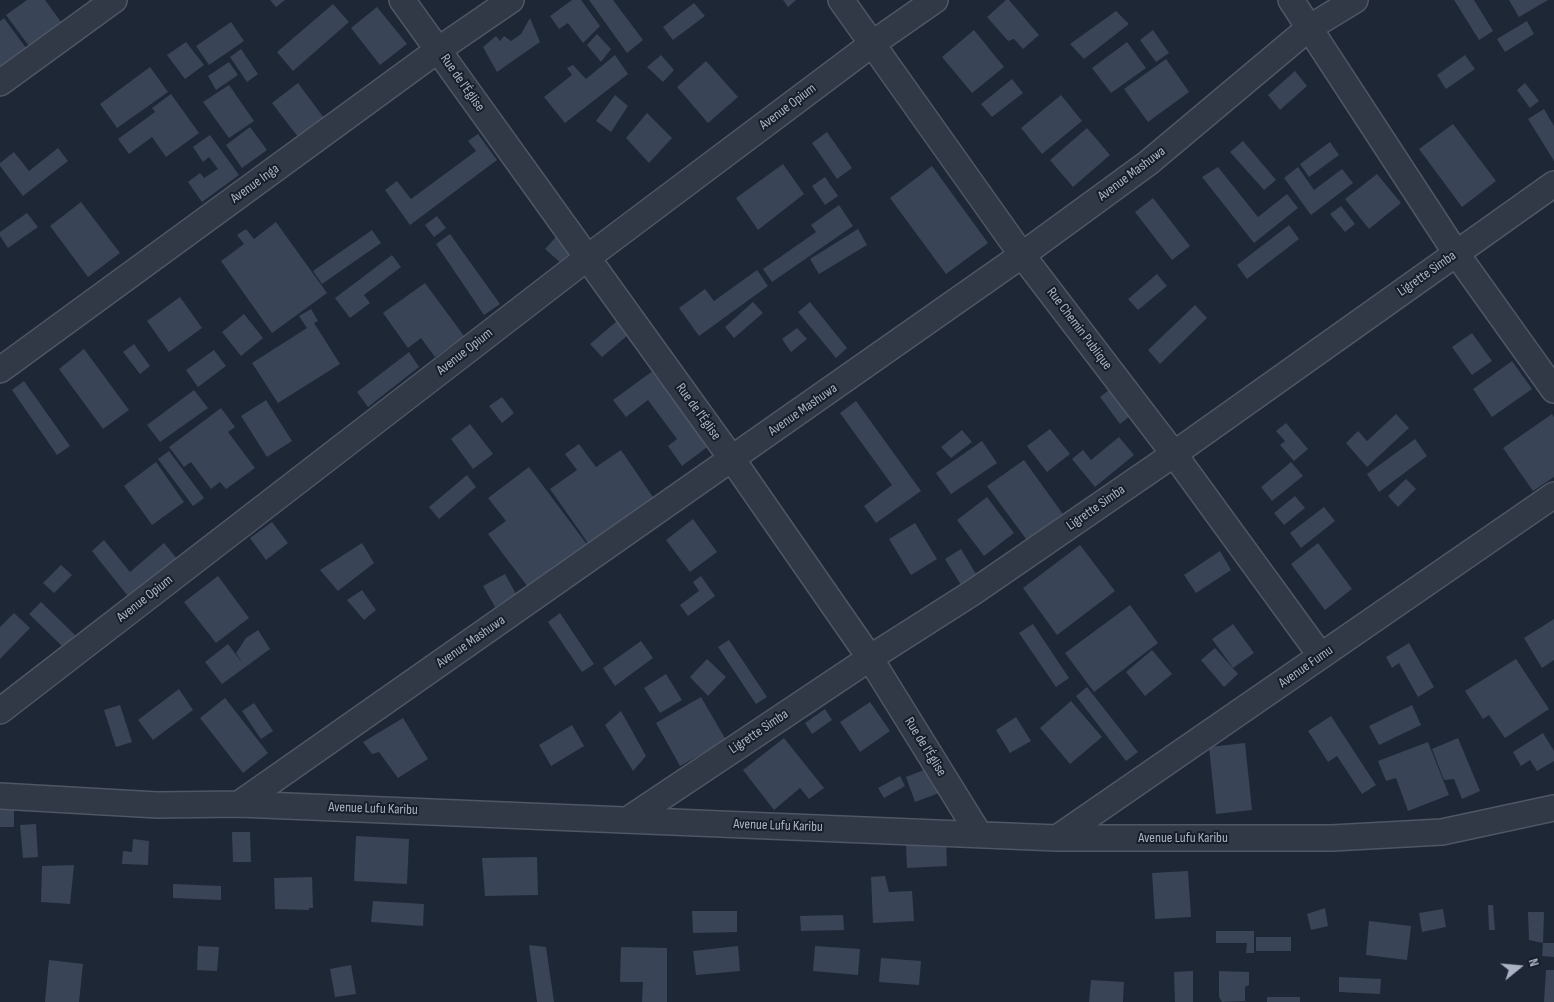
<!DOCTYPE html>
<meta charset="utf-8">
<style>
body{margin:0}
#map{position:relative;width:1554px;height:1002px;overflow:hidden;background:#1e2736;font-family:"Sofia Sans Condensed",sans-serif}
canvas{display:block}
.north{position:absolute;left:1494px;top:942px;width:50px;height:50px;-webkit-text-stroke:4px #171e2a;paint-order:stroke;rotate:73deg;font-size:14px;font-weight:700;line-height:20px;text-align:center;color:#abb3c4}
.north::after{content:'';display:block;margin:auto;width:18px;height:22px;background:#abb3c4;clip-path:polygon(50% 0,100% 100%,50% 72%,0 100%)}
</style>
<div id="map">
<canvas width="1554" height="1002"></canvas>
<div class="north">N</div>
</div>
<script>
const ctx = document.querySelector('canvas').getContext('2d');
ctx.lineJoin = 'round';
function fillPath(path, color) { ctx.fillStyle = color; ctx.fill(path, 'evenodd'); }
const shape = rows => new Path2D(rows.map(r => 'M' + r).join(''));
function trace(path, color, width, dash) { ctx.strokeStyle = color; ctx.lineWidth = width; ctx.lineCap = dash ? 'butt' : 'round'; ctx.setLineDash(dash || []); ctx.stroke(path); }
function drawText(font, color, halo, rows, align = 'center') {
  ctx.font = font + ' "Sofia Sans Condensed",sans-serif'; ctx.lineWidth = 4; ctx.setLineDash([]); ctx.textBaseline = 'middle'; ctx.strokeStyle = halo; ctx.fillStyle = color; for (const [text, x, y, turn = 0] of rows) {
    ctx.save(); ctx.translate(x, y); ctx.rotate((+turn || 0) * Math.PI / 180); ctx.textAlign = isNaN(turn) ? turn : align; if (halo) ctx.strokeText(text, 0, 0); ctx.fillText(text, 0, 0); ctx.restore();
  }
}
fillPath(shape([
 [27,0,45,0,61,22,29,46,6,15],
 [270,0,285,0,276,7],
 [572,0,581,0,600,26,583,43,568,23,559,29,550,16],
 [589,0,613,0,643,40,627,53],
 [783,0,796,0,788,7],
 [1006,0,1009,0,1039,35,1023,49,1014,39,1008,41,987,17],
 [1454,0,1474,0,1493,31,1479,40],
 [1509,0,1548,0,1519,17],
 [694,3,705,16,673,40,663,27],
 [333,4,349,22,293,71,277,52],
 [377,7,407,44,380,65,351,28],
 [1116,11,1129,24,1084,59,1070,44],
 [4,18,26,48,0,67,0,21],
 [530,18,540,42,497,72,483,47,496,36,500,41,504,36,511,41,521,34],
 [1527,21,1534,34,1505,52,1497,39],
 [231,22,244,41,209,65,196,46],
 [974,30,1004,67,972,93,942,57],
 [1153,30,1169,53,1156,62,1140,40],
 [597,34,611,49,601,62,587,45],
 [186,42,204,65,185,79,167,55],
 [1127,42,1146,68,1111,93,1092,68],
 [241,49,258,74,247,82,230,57],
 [615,55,628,74,565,123,544,97,572,75,567,68,573,65,586,79],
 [661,55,674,70,663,82,647,67],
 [1465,55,1475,69,1446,89,1437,75],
 [1166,59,1189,92,1148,122,1124,89],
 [706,61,738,97,708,123,677,87],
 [229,62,238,75,216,90,208,76],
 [150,67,168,92,117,128,100,104],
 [1295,71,1307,86,1280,110,1268,95],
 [1012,79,1023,93,992,117,981,104],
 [298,83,324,118,298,137,272,103],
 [1525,83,1539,101,1530,108,1517,90],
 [229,85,254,121,229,138,203,102],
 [171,94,199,133,166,157,152,137,129,154,118,139,155,112,152,108],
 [615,95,628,106,611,132,596,121],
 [1061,95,1082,121,1042,154,1021,128],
 [1544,109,1554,126,1554,161,1528,119],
 [647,113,672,138,649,163,626,138],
 [1453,124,1496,181,1462,207,1419,149],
 [250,127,267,150,242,168,226,145],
 [1087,128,1110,155,1073,187,1050,160],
 [827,132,852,168,837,179,812,143],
 [478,134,497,160,410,225,385,190,397,181,411,199,476,151,468,141],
 [210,135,239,175,202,202,188,182,200,173,204,178,218,169,209,157,203,162,193,147],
 [1243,141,1276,180,1264,190,1230,152],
 [1330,142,1339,155,1309,177,1300,164],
 [58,148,68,161,23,196,0,166,0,163,14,152,29,171],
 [783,164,804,194,758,230,736,198],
 [932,166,988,243,946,274,890,198],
 [1218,167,1258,217,1287,194,1298,208,1254,243,1202,177],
 [1298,167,1314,190,1342,169,1353,183,1311,215,1284,178],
 [1377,174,1401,203,1369,229,1345,199],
 [825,177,838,196,825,205,812,186],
 [1153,198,1190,246,1172,260,1135,212],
 [81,202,120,253,88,277,50,226],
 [839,205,853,226,772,282,763,269,816,232,811,225],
 [1341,206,1355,224,1345,232,1330,214],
 [27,213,38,227,8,248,0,236,0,232],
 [437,216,446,228,434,237,425,225],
 [276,222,327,293,272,333,221,261,244,244,237,235,246,229,254,239],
 [1289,225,1299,239,1247,279,1237,265],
 [858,229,867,245,819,274,810,259],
 [372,230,381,243,322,284,313,271],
 [450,234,500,304,484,315,436,244],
 [556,237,572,250,561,263,545,249],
 [392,255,401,267,364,295,370,303,350,318,335,298],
 [757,270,768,286,699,336,679,308,705,289,714,301],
 [1157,274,1167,286,1138,310,1128,299],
 [425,283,464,336,435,357,421,338,408,348,383,313],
 [180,297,202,328,169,352,147,321],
 [753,302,763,313,734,338,725,327],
 [810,302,847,348,836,358,798,312],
 [1195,305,1207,318,1160,364,1148,350],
 [311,309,318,321,314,323,340,364,278,403,252,363,307,328,299,316],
 [244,314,263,338,241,356,222,332],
 [617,321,628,335,602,357,590,344],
 [797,328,807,339,791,352,782,339],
 [1472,333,1492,361,1472,375,1452,347],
 [134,344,150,366,140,374,123,352],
 [84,349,129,410,103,429,59,369],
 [214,350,226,366,198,387,186,370],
 [409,352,419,367,368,407,357,392],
 [1512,361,1532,389,1492,417,1473,389],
 [654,370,710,445,682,466,668,446,677,439,648,400,626,417,613,400],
 [24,381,70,446,57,455,12,390],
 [1115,385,1135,412,1120,424,1100,397],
 [194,390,208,408,160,442,147,425],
 [502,397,514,413,502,423,489,406],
 [266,400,292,441,267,457,241,416],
 [856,401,921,491,876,523,864,506,892,485,840,413],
 [221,408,235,427,228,432,255,468,226,489,220,482,211,489,191,462,184,467,169,447],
 [1396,414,1409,428,1367,467,1346,443,1358,431,1367,441],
 [1552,414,1554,417,1554,477,1533,491,1503,448],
 [1286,423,1308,449,1294,461,1280,445,1285,441,1276,431],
 [470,424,493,454,473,469,451,439],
 [1050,429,1070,454,1047,472,1027,446],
 [962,430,972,442,951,458,941,447],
 [1119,437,1134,455,1095,487,1072,459,1083,450,1091,460],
 [1415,439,1427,456,1379,492,1367,474],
 [982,441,997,463,951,494,936,473],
 [579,444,596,467,621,450,655,500,590,546,550,489,577,470,565,454],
 [169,451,204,498,193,506,158,459],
 [1024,460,1065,517,1029,543,987,486],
 [156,462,184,502,152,525,124,486],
 [1291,462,1303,476,1272,501,1261,487],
 [529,467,592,551,534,595,488,534,506,521,488,498],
 [467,475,476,487,439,519,429,507],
 [1406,479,1416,489,1398,507,1388,496],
 [1295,496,1305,508,1284,525,1274,513],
 [987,497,1014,533,984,556,957,520],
 [1324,507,1335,521,1301,548,1290,533],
 [693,519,717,552,690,572,666,540],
 [272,522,288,543,266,560,250,538],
 [915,523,937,559,911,575,889,539],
 [104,540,130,572,164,543,178,560,131,600,92,551],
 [362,543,374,563,338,591,320,570],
 [1318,543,1352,589,1325,610,1291,564],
 [1080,545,1115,591,1057,635,1023,588],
 [961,549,982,584,966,593,945,559],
 [1220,551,1231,570,1196,593,1184,575],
 [61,565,72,575,54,593,43,583],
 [505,574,516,594,495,607,483,586],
 [218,576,249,618,216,643,184,602],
 [701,576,715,596,688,616,680,605,699,591,693,582],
 [362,590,376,610,364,620,347,600],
 [41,602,75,635,63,647,29,614],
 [1130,605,1158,643,1094,692,1065,653],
 [14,613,30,628,0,659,0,627],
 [560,613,594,664,582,672,548,622],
 [1554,619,1554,660,1542,668,1524,638],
 [1033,624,1069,678,1056,687,1019,633],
 [1233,624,1254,653,1233,668,1212,639],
 [258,630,270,649,222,684,205,662,228,644,243,664,236,653,246,638],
 [729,640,767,697,756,704,718,647],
 [641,641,653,658,615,686,603,668],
 [1409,643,1434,687,1418,697,1399,663,1392,668,1386,657],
 [1215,648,1238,674,1224,687,1201,660],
 [1152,650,1172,674,1145,696,1126,672],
 [707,659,726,677,708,696,690,677],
 [1516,659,1549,709,1505,738,1489,715,1483,719,1465,691],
 [666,674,682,700,660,713,644,688],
 [1087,687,1138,752,1126,761,1076,696],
 [179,689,193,710,153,740,138,720],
 [701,697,726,740,680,766,656,723],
 [225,698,268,753,243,773,200,718],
 [1071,701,1102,737,1070,764,1040,728],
 [870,702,890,731,860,752,840,722],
 [254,703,273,731,261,739,242,711],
 [120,705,132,742,116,747,104,710],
 [1412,705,1421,725,1379,745,1369,726],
 [825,709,832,720,812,734,805,723],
 [621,711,646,756,633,771,605,725],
 [1331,716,1376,785,1362,794,1337,756,1328,762,1308,731],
 [1016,717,1031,741,1010,753,996,730],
 [403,718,428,759,398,778,379,752,372,754,363,742],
 [572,725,584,746,551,766,539,745],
 [1543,733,1554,751,1554,761,1537,771,1530,760,1521,766,1513,752],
 [784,738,824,788,809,799,800,788,774,810,743,770],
 [1458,738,1480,791,1462,799,1454,779,1444,780,1432,749],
 [1428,742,1449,795,1408,811,1396,778,1386,781,1378,761],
 [1245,743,1252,810,1216,814,1209,747],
 [929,768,939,793,915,802,906,777],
 [900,776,905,786,884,798,878,788],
 [0,806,14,806,14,827,0,827],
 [36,824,38,857,23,858,20,825],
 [232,832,250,832,251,862,233,862],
 [356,836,409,839,407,884,354,881],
 [133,839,149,841,148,865,122,864,123,851,132,852],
 [946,842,947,866,907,868,906,845],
 [537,857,538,895,485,896,482,858],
 [74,865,70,904,41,902,42,866],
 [1188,871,1191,917,1155,919,1152,873],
 [885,876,889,892,912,891,914,921,873,923,871,877],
 [312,877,313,908,309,908,309,910,275,909,274,878],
 [173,884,221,886,221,900,173,898],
 [373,901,424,904,423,926,371,922],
 [1488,905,1493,905,1495,930,1489,930],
 [1325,908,1328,926,1311,930,1307,914],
 [1443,909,1446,927,1422,932,1419,913],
 [692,911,737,911,737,932,693,933],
 [1528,912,1544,912,1543,943,1554,943,1554,957,1542,956,1543,943,1529,940],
 [843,915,844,930,801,931,800,916],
 [1369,921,1411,926,1407,960,1366,955],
 [1216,931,1254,931,1254,953,1246,953,1247,943,1216,943],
 [1256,937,1291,937,1291,951,1256,951],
 [529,945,546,947,554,1002,537,1002],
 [198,946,219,947,217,971,197,970],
 [738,946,740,971,696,975,693,951],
 [815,946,860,949,858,975,813,971],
 [621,947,667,948,667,1002,642,1002,643,982,620,982],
 [881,958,921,961,919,985,879,982],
 [49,960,83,964,79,1002,45,1002],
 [351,965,356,994,335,997,330,969],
 [1546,970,1554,970,1554,1002,1544,1002],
 [1193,971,1193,1002,1175,1002,1174,972],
 [1219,971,1249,972,1249,985,1245,987,1245,1001,1222,1002,1219,997],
 [1339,977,1381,979,1380,994,1339,992],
 [1091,980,1124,982,1123,1002,1089,1002],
 [1267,997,1300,997,1300,1002,1267,1002]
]), '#394457');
const street = shape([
 [402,0,732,459,870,658,979,834],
 [841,0,1022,255,1174,454,1321,656],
 [1291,0,1456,253,1554,390],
 [0,83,114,0],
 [0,370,438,50,511,0],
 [0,711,587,258,872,44,935,0],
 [0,796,157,805,239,804,1057,838,1332,838,1442,832,1554,808],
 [239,804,1022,255,1148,163,1309,28,1355,0],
 [629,819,870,658,972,593,1174,454,1554,184],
 [1057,838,1554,495]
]);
trace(street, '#4f5665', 28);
trace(street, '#313946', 25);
drawText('14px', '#abb3c4', '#171e2a', [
 ["Rue de l'Église",462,83,55],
 ["Avenue Opium",788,107,-37],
 ["Avenue Mashuwa",1132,174,-37],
 ["Avenue Inga",255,184,-36],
 ["Ligrette Simba",1427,274,-35],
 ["Rue Chemin Publique",1079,329,53],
 ["Avenue Opium",465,352,-38],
 ["Avenue Mashuwa",803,410,-35],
 ["Rue de l'Église",698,412,54],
 ["Ligrette Simba",1096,508,-35],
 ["Avenue Opium",145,599,-38],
 ["Avenue Mashuwa",471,642,-35],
 ["Avenue Fumu",1306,667,-35],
 ["Ligrette Simba",759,732,-34],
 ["Rue de l'Église",925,747,58],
 ["Avenue Lufu Karibu",373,809,2],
 ["Avenue Lufu Karibu",778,826,2],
 ["Avenue Lufu Karibu",1183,838]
]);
</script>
